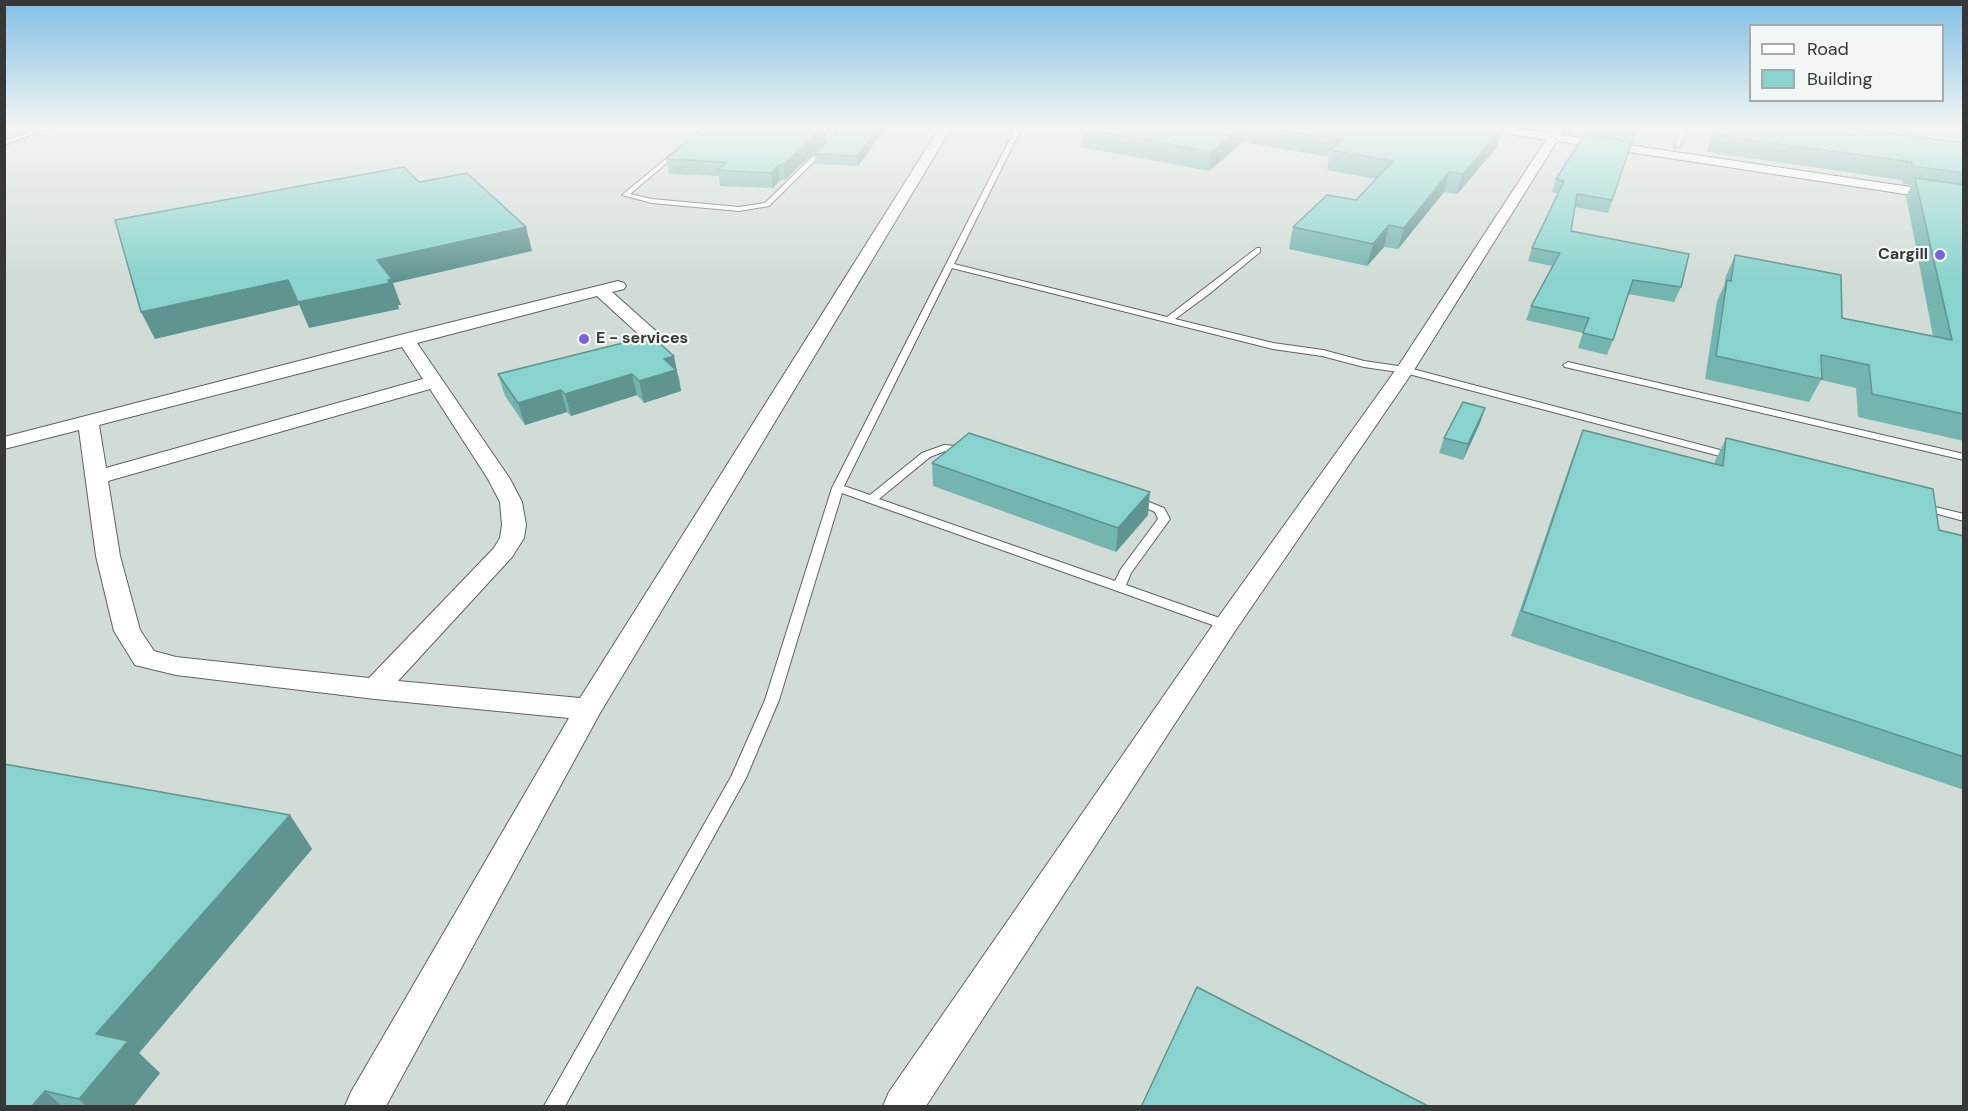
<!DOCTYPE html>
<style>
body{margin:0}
#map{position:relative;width:1968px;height:1111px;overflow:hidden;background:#e4e9e6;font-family:"DM Sans",sans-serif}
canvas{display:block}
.frame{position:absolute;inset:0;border:6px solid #363837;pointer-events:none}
.legend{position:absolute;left:1749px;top:24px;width:195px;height:78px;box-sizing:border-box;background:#f2f6f4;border:2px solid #a7aaa8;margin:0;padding:8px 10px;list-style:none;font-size:18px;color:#363837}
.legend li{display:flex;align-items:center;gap:12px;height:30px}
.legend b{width:30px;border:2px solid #a7aaa8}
</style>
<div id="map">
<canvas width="1968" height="1111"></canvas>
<div class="frame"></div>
<ul class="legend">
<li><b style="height:8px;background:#fff"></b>Road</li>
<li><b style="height:16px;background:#88d3cd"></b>Building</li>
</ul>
</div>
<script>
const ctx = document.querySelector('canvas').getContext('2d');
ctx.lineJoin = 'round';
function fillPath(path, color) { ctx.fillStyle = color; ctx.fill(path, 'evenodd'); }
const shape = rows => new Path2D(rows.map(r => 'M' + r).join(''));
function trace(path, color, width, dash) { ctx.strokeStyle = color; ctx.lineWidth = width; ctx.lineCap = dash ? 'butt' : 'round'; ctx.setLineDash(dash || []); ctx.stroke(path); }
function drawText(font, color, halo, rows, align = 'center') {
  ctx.font = font + ' "DM Sans",sans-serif'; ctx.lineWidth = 4.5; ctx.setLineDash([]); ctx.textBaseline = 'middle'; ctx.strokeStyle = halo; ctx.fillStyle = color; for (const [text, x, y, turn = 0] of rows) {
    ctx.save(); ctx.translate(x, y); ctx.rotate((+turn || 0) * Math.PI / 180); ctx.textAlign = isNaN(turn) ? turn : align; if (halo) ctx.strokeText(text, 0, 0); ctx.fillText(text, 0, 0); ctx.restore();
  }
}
fillPath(shape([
 [5,127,1963,127,1963,1106,5,1106]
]), '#d1dcd6');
const service = shape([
 [45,127,53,127,4,145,4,141,45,127],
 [843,127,849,127,769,206,739,211,652,203,622,195,678,149,680,152,630,194,652,199,739,207,765,203,843,127],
 [1016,127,1022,127,954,264,1167,317,1257,248,1260,248,1260,252,1209,294,1175,319,1273,343,1323,350,1364,361,1405,367,1739,455,1740,457,1735,460,1405,373,1364,367,1322,356,1273,349,952,268,844,486,870,495,922,453,944,445,970,447,971,449,970,451,945,451,930,457,879,499,1115,581,1121,569,1158,519,1155,512,1129,500,1131,498,1139,498,1164,508,1170,519,1131,573,1126,585,1231,622,1233,625,1226,629,1221,628,842,493,779,700,746,778,565,1106,544,1106,731,777,765,700,832,488,1016,127],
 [1682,127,1688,127,1680,146,1675,147,1682,127],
 [1568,362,1964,454,1964,460,1565,367,1563,365,1568,362],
 [1923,504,1964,514,1964,521,1919,509,1917,507,1919,505,1923,504]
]);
const minor = shape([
 [940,127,952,127,600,713,386,1106,345,1106,351,1092,569,718,375,699,176,675,135,665,114,631,96,556,79,430,4,449,4,437,400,335,618,281,624,283,626,286,624,289,612,292,657,332,660,336,657,340,645,340,597,296,417,343,510,479,522,502,526,525,524,538,512,557,398,681,580,698,940,127],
 [402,347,423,379,106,468,99,425,402,347],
 [430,389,488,479,500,502,502,525,500,538,494,548,369,678,176,657,154,651,140,630,120,556,108,481,430,389],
 [1480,127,1507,127,1550,133,1554,127,1566,127,1561,135,1964,195,1964,203,1557,141,1414,370,1235,631,926,1106,883,1106,889,1092,1217,619,1397,368,1546,140,1486,130,1480,127]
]);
trace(service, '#606361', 2);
trace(minor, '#606361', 2);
fillPath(service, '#fff');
fillPath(minor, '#fff');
fillPath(shape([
 [708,127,841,127,833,133,825,133,826,141,785,180,780,180,773,188,720,186,719,176,669,174,666,159],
 [842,127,886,127,858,166,815,164,814,154],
 [1085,127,1499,127,1498,128,1503,128,1497,147,1457,194,1444,192,1398,249,1384,247,1367,266,1289,249,1293,227,1356,200,1376,179,1327,170,1329,157,1243,142,1209,171,1081,147,1082,128],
 [1590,127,1637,127,1608,213,1575,207,1571,231,1681,287,1674,302,1628,294,1613,340,1607,355,1578,348,1583,333,1526,320,1531,306,1552,266,1528,261,1532,248,1558,193,1552,192,1556,179,1587,136],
 [1712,127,1839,127,1964,143,1964,441,1858,417,1856,388,1821,380,1809,402,1705,379,1717,301,1724,286,1726,276,1735,255,1842,318,1933,336,1906,196,1912,185,1903,184,1902,180,1707,152],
 [651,336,679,377,681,391,644,403,637,395,571,416,567,412,525,425,505,396,498,374],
 [1485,408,1480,423,1463,460,1439,453,1444,438],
 [1583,430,1715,464,1715,461,1726,438,1939,530,1964,536,1964,790,1511,636,1574,453],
 [932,463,1148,515,1116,552,933,486],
 [290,815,312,849,139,1053,160,1073,133,1107,4,1107]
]), '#75b5b0');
fillPath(shape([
 [824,127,826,141,785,180,783,165],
 [833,127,841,127,833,133],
 [879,127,886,127,858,166,857,156],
 [1242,127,1246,127,1243,142,1209,171,1211,152],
 [1498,127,1496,136,1503,128,1497,147,1457,194,1463,174],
 [778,165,780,180,773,188,771,173],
 [1449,172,1444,192,1398,249,1404,228],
 [1389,225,1384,247,1367,266,1373,244],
 [526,227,532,251,393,283,401,305,398,305,399,309,309,328,298,302,377,260],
 [288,280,299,305,155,339,141,312],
 [674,356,681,391,644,403,639,381,664,359],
 [632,374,637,395,571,416,565,394],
 [561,390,567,412,525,425,518,403],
 [1485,408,1480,423,1463,460,1468,444],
 [1150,492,1148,515,1116,552,1118,528],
 [290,815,312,849,139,1053,160,1073,133,1107,87,1107,79,1099,96,1034],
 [45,1091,63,1107,31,1107]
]), '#5f9490');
const building = shape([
 [708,127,824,127,783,165,778,165,771,173,718,170,727,162,666,159,701,129,708,127],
 [842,127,879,127,857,156,814,154,842,127],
 [1085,127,1242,127,1211,152,1082,128,1085,127],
 [1264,127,1498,127,1497,127,1503,128,1463,174,1449,172,1404,228,1389,225,1373,244,1293,227,1327,195,1356,200,1393,161,1330,150,1343,140,1264,127],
 [1590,127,1637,127,1635,133,1590,127],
 [1715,127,1839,127,1964,143,1964,173,1912,166,1912,162,1713,135,1715,127],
 [1584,135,1632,142,1612,200,1577,194,1571,231,1689,254,1681,287,1633,280,1613,340,1583,333,1589,318,1531,306,1560,253,1532,248,1564,181,1556,179,1584,135],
 [404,167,419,182,467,173,526,227,377,260,392,279,388,280,390,283,298,302,288,280,141,312,115,220,404,167],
 [1915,178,1964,185,1964,414,1872,394,1869,365,1821,355,1822,379,1716,356,1727,280,1731,281,1735,255,1841,275,1842,318,1952,340,1915,178],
 [651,336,674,356,664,359,676,370,639,381,632,374,565,394,561,390,518,403,498,374,651,336],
 [1463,402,1485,408,1468,444,1444,438,1463,402],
 [1583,430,1723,466,1726,438,1933,489,1939,530,1964,536,1964,757,1522,611,1583,430],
 [969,433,1150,492,1118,528,932,463,969,433],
 [4,764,290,815,96,1034,128,1041,79,1099,45,1091,31,1107,4,1107,4,764],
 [1197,987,1430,1107,1141,1107,1197,987]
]);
fillPath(building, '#88d3cd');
trace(building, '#5f9490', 1.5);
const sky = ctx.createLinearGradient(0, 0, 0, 282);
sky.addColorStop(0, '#80bee4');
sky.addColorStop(0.45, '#f3f5f4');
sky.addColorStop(1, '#f3f5f400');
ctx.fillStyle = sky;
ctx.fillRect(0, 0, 1968, 282);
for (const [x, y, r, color] of [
 [1940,255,6,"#7a62dd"],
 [584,339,6,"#7a62dd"]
]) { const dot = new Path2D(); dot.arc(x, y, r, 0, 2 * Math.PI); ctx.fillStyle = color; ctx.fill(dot); trace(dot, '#f2f6f4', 2); }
drawText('bold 16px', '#363837', '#f2f6f4', [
 ["Cargill",1928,255],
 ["E - services",596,339,"left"]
], 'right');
</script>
